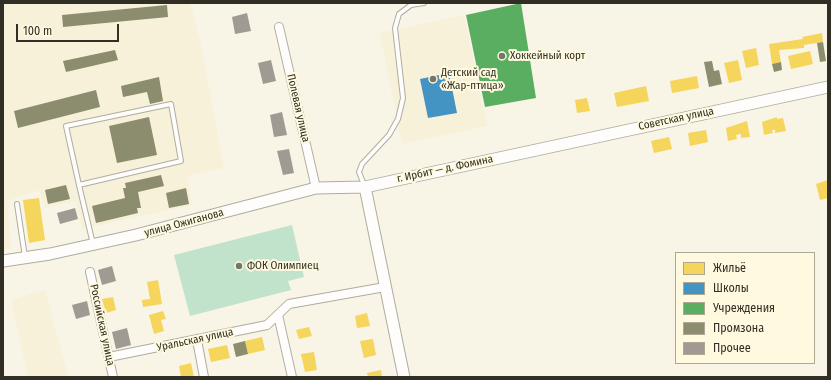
<!DOCTYPE html>
<meta charset="utf-8">
<style>
body{margin:0}
#map{position:relative;width:831px;height:380px;overflow:hidden;background:#f8f4e6;font-family:"Fira Sans Condensed",sans-serif}
canvas{display:block}
.frame{position:absolute;inset:0;border:4px solid #312f25;pointer-events:none}
.legend{position:absolute;left:675px;top:252px;width:140px;height:112px;box-sizing:border-box;background:#fff9df;border:1px solid #ada895;margin:0;padding:5px 7px;list-style:none;font-size:12px;color:#312f25}
.legend li{display:flex;align-items:center;gap:8px;height:20px}
.legend b{width:20px;border:1px solid #ada895}
.scale{position:absolute;left:16px;top:24px;width:103px;height:18px;box-sizing:border-box;border:2px solid #312f25;border-top:0;padding-left:5px;font-size:12px;line-height:14px;white-space:nowrap;color:#312f25;-webkit-text-stroke:3px #fff9df;paint-order:stroke}
</style>
<div id="map">
<canvas width="831" height="380"></canvas>
<div class="frame"></div>
<ul class="legend">
<li><b style="height:11px;background:#f6d55c"></b>Жильё</li>
<li><b style="height:11px;background:#4393c3"></b>Школы</li>
<li><b style="height:11px;background:#5aae61"></b>Учреждения</li>
<li><b style="height:11px;background:#8c8c6e"></b>Промзона</li>
<li><b style="height:11px;background:#a19a93"></b>Прочее</li>
</ul>
<div class="scale">100 m</div>
</div>
<script>
const ctx = document.querySelector('canvas').getContext('2d');
ctx.lineJoin = 'round';
function fillPath(path, color) { ctx.fillStyle = color; ctx.fill(path, 'evenodd'); }
const shape = rows => new Path2D(rows.map(r => 'M' + r).join(''));
function trace(path, color, width, dash) { ctx.strokeStyle = color; ctx.lineWidth = width; ctx.lineCap = dash ? 'butt' : 'round'; ctx.setLineDash(dash || []); ctx.stroke(path); }
function drawText(font, color, halo, rows, align = 'center') {
  ctx.font = font + ' "Fira Sans Condensed",sans-serif'; ctx.lineWidth = 4; ctx.setLineDash([]); ctx.textBaseline = 'middle'; ctx.strokeStyle = halo; ctx.fillStyle = color; for (const [text, x, y, turn = 0] of rows) {
    ctx.save(); ctx.translate(x, y); ctx.rotate((+turn || 0) * Math.PI / 180); ctx.textAlign = isNaN(turn) ? turn : align; if (halo) ctx.strokeText(text, 0, 0); ctx.fillText(text, 0, 0); ctx.restore();
  }
}
fillPath(shape([
 [3,3,190,3,201,45,224,168,187,176,192,205,82,229,76,201,45,208,39,190,7,201,11,249,3,249],
 [464,15,487,126,402,144,380,33],
 [45,290,68,377,28,377,11,300]
]), '#f6f1d8');
fillPath(shape([
 [292,225,304,277,288,281,291,290,190,316,174,255]
]), '#c1e3cc');
fillPath(shape([
 [822,33,823,42,804,45,804,48,779,50,781,62,772,64,769,44,803,39,802,37],
 [756,48,759,65,746,68,742,51],
 [810,51,813,64,791,69,788,56],
 [738,60,742,80,729,83,724,63],
 [697,76,699,88,672,93,670,81],
 [646,86,649,101,617,107,614,93],
 [587,98,590,111,577,113,575,100],
 [777,117,777,119,783,118,786,131,775,133,775,130,772,130,773,133,764,135,762,122],
 [747,121,750,137,741,138,741,134,736,135,737,139,728,141,726,128],
 [706,130,708,142,690,146,688,133],
 [669,137,672,149,654,153,651,141],
 [828,180,828,198,820,200,816,184],
 [39,198,45,240,29,243,23,200],
 [158,280,162,304,143,307,142,300,150,299,147,282],
 [113,297,116,310,106,313,102,299],
 [163,311,166,319,161,320,164,331,154,334,149,315],
 [367,313,370,326,357,328,355,316],
 [309,327,312,336,299,339,296,330],
 [262,337,265,350,248,354,245,341],
 [373,339,376,355,364,358,360,341],
 [227,345,230,358,211,362,208,349],
 [314,352,317,370,305,372,301,354],
 [191,363,194,377,181,377,179,366],
 [381,370,382,377,368,377,367,373]
]), '#f6d55c');
fillPath(shape([
 [449,73,457,113,428,118,420,79]
]), '#4393c3');
fillPath(shape([
 [521,3,536,98,485,107,466,15]
]), '#5aae61');
fillPath(shape([
 [167,5,168,17,63,27,62,15],
 [823,42,826,61,820,62,817,43],
 [115,50,118,60,66,72,63,61],
 [712,61,714,71,719,70,722,84,709,87,704,62],
 [781,62,782,70,774,72,772,64],
 [159,77,163,101,150,104,147,92,123,97,121,86],
 [96,90,100,107,18,128,14,111],
 [149,117,157,155,117,163,109,126],
 [161,175,164,186,138,192,141,208,137,208,138,213,96,223,92,206,125,198,123,188,126,188,125,183],
 [66,185,70,199,48,204,45,190],
 [186,188,189,204,169,208,166,193],
 [245,341,248,354,236,357,233,344]
]), '#8c8c6e');
fillPath(shape([
 [247,13,251,31,235,34,232,17],
 [271,60,276,81,263,84,258,63],
 [282,112,287,135,274,137,270,115],
 [289,149,294,173,283,175,277,151],
 [75,208,78,219,60,224,57,213],
 [112,266,116,281,102,285,98,270],
 [87,301,90,315,76,319,72,305],
 [127,328,131,345,116,349,112,332]
]), '#a19a93');
const lane = shape([
 [79,185,181,161,171,104,66,126,79,185,93,244],
 [364,185,359,172,362,164,389,135,398,119,403,98,395,28,399,14,411,5,424,3],
 [17,204,25,257]
]);
const street = shape([
 [279,27,316,188],
 [90,272,113,377],
 [278,315,292,377],
 [197,340,204,377],
 [109,357,267,325,289,304,385,287]
]);
const secondary = shape([
 [365,187,404,377],
 [3,261,50,254,136,235,316,188,365,187,828,87]
]);
trace(lane, '#afaca2', 6);
trace(street, '#afaca2', 10);
trace(secondary, '#afaca2', 13);
trace(lane, '#fefdfb', 4);
trace(street, '#fefdfb', 8);
trace(secondary, '#fefdfb', 11);
for (const [x, y, r, color] of [
 [502,56,4,"#777469"],
 [433,79,4,"#777469"],
 [239,266,4,"#777469"]
]) { const dot = new Path2D(); dot.arc(x, y, r, 0, 2 * Math.PI); ctx.fillStyle = color; ctx.fill(dot); trace(dot, '#fff9df', 1.5); }
drawText('11px', '#312f25', '#fff9df', [
 ["Хоккейный корт",510,56],
 ["Детский сад",441,73],
 ["«Жар-птица»",441,86],
 ["ФОК Олимпиец",247,266]
], 'left');
drawText('11px', '#312f25', '#fff9df', [
 ["Полевая улица",298,108,77],
 ["Советская улица",676,119,-12],
 ["г. Ирбит — д. Фомина",445,169,-12],
 ["улица Ожиганова",184,223,-15],
 ["Российская улица",102,325,78],
 ["Уральская улица",195,340,-12]
]);
</script>
